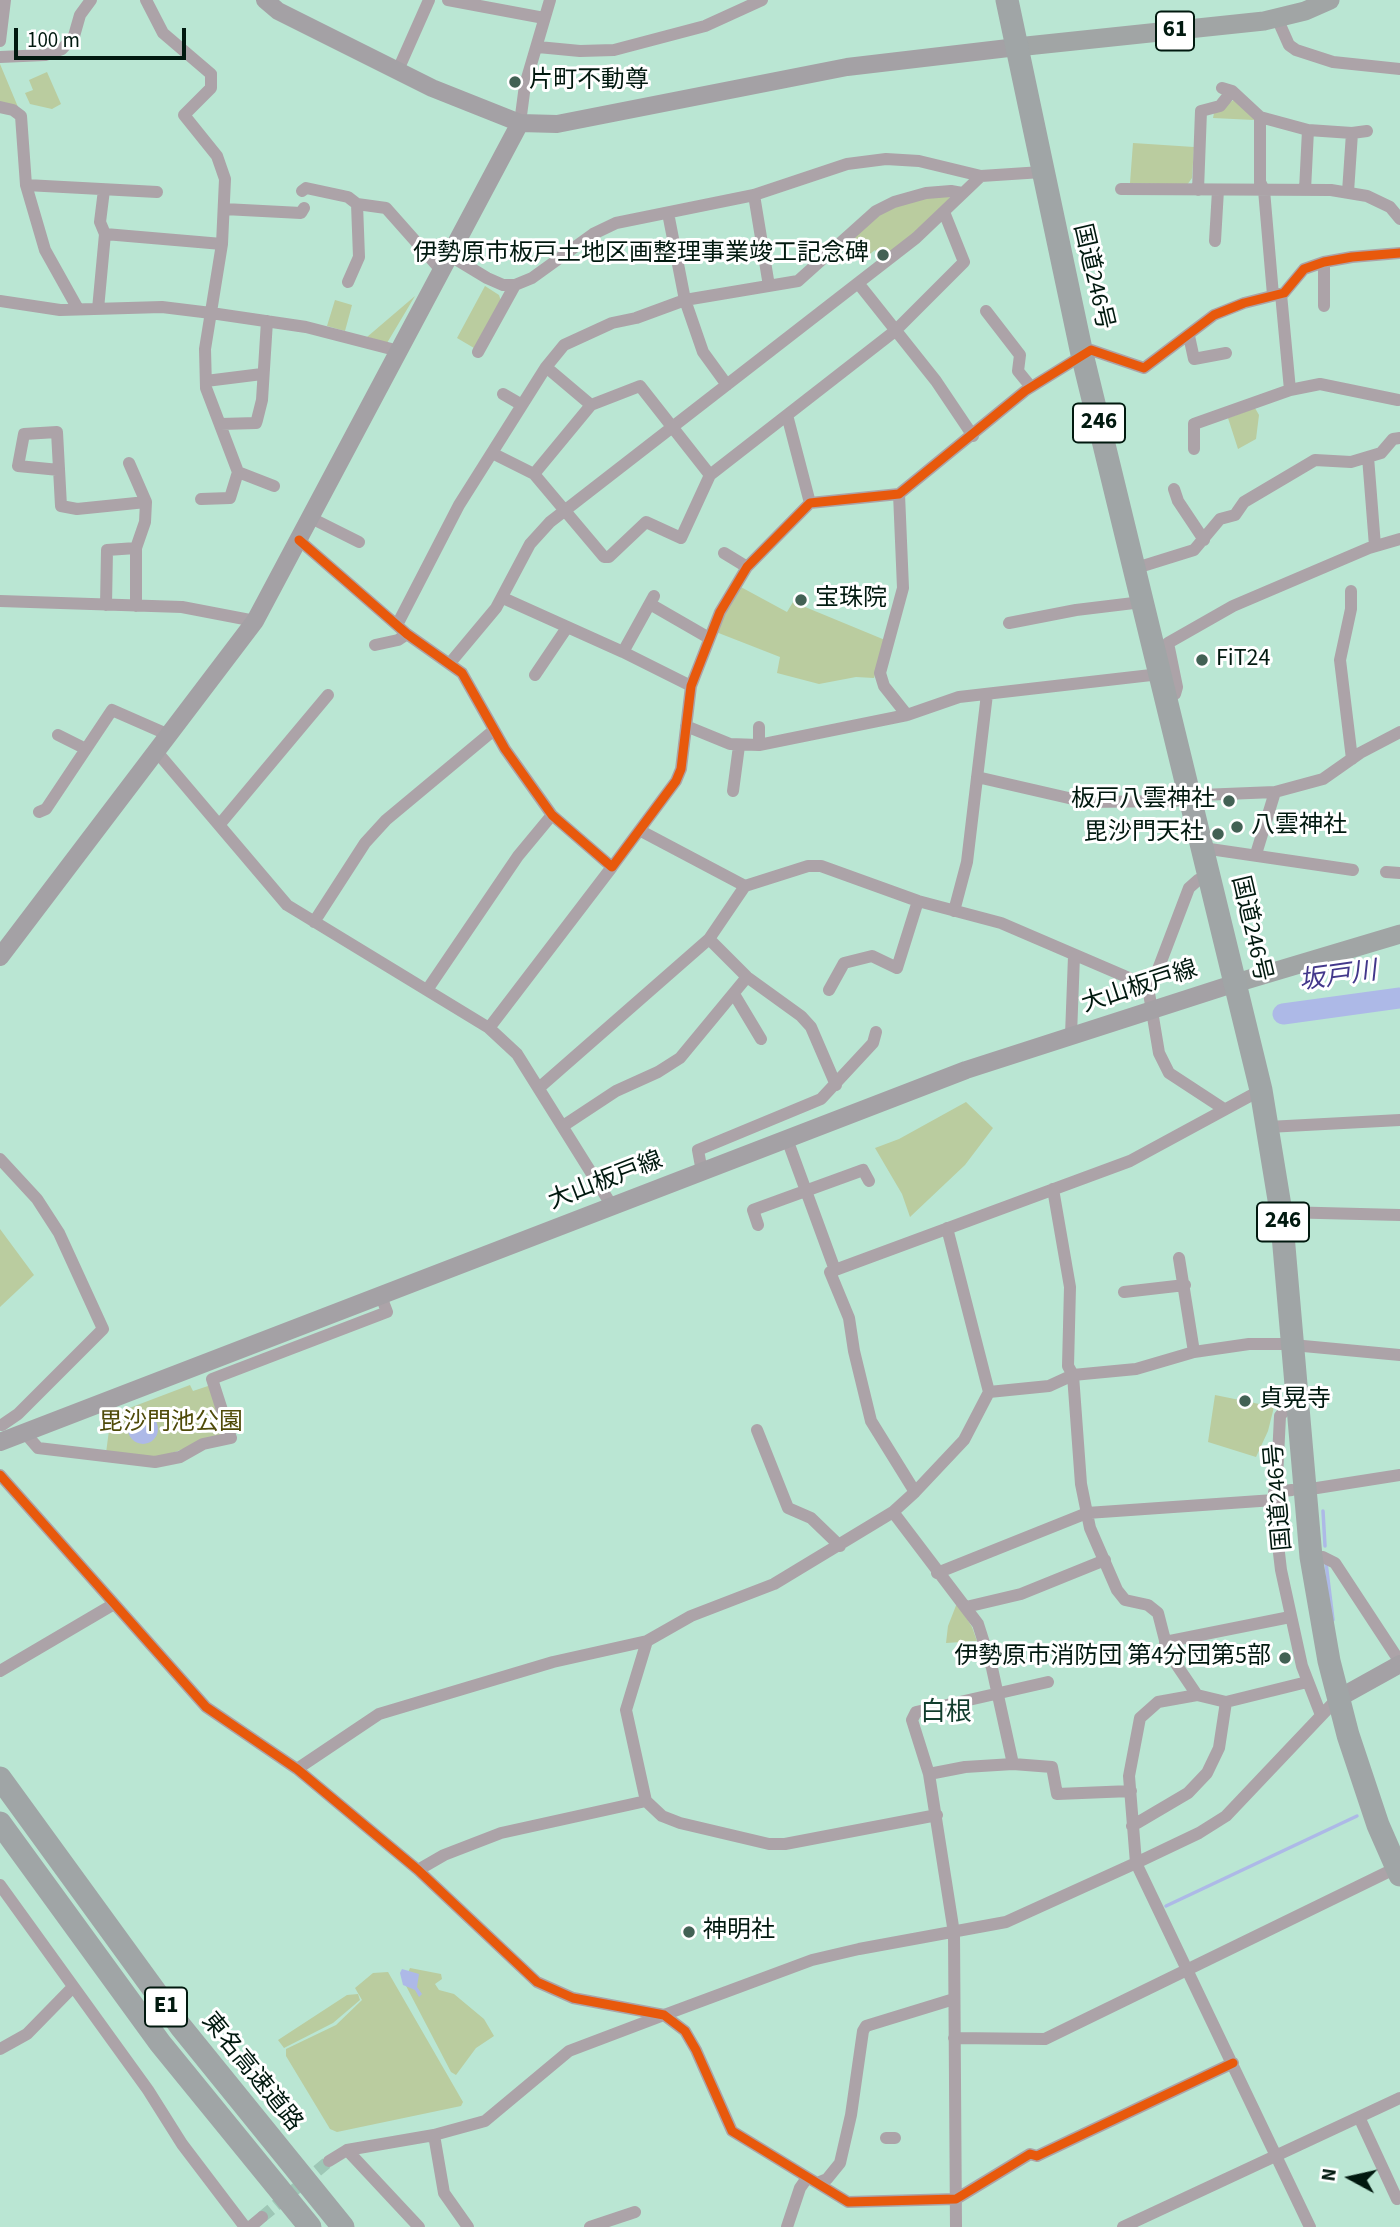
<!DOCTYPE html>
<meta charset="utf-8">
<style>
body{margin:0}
#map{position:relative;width:1400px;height:2227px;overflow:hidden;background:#bae6d3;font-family:"Source Sans 3",sans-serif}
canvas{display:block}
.north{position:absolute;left:1316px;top:2143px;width:70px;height:70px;-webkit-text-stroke:5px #fff;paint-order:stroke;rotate:278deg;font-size:19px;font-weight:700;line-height:28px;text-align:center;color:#01190f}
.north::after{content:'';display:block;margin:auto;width:24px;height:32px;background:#01190f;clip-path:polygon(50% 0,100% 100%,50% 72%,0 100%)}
.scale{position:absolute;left:14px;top:28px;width:172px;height:32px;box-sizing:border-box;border:4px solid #01190f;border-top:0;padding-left:9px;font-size:21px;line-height:24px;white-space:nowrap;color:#01190f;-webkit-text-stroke:5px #fff;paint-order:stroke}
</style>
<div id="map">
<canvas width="1400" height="2227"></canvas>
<div class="north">N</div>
<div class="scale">100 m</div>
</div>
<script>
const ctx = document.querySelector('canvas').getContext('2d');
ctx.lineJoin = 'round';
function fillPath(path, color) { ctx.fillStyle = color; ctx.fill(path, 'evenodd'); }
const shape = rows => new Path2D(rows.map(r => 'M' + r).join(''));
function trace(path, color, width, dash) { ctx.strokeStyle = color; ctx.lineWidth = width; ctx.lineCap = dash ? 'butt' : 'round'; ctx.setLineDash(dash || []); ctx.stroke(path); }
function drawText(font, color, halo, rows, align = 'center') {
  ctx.font = font + ' "Source Sans 3","Noto Sans JP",sans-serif'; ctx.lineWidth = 6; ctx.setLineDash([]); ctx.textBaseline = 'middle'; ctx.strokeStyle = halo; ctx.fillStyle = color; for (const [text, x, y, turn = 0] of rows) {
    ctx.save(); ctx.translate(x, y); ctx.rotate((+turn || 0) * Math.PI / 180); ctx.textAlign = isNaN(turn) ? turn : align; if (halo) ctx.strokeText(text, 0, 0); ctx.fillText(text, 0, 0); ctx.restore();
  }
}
fillPath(shape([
 [0,64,18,107,0,103],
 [47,72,61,104,52,109,30,104,25,93,33,90,29,80],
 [1235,99,1252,113,1254,120,1213,118,1214,113],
 [1133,143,1194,147,1192,178,1187,185,1130,183],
 [948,194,950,198,909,238,882,259,875,250,865,258,849,237,894,205],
 [485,286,499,295,501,301,474,348,457,338],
 [415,296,387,343,367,337],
 [335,300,352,305,345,331,327,326],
 [1255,408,1259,415,1256,439,1238,449,1228,418],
 [739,586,787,612,793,602,885,640,874,678,856,677,819,684,777,673,780,657,716,632],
 [966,1102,993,1128,965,1165,910,1217,902,1194,875,1148,899,1139],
 [0,1229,34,1275,0,1307],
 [190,1385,193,1391,208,1386,212,1388,225,1432,220,1436,155,1459,106,1453,111,1415],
 [1215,1395,1274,1407,1268,1431,1256,1457,1208,1442],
 [957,1603,972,1627,977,1641,946,1643,948,1626],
 [410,1968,441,1974,442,1979,435,1984,439,1990,454,1994,484,2019,494,2036,476,2048,456,2075,451,2072,404,1982],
 [388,1972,463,2102,461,2106,337,2132,330,2129,286,2056,286,2049,336,2025,362,2000,355,1988,373,1973],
 [358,1994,360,2000,333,2023,284,2048,278,2040,347,1995]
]), '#bacc9f');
fillPath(shape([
 '128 1429a15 15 0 1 1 30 0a15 15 0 1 1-30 0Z',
 [402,1969,419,1974,417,1987,422,1994,419,1997,415,1990,403,1985,400,1973]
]), '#adb9e7');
trace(shape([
 [1323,1511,1325,1546],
 [1326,1563,1333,1620],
 [1166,1906,1357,1816]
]), '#adb9e7', 3.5);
trace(shape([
 [1283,1014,1400,998]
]), '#adb9e7', 21);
trace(shape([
 [262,2217,329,2161]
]), '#9ec7b6', 12, [12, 6]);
trace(shape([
 [146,0,163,33,211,74,211,88,184,115,217,156,225,179,222,244,205,349,206,388,238,472,274,486],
 [448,0,544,18],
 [1277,18,1289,45,1296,50,1333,62,1400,69],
 [0,41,5,0],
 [538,47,580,51,614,50,705,26,762,0],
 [0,57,45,55,62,49,74,36,80,15,91,0],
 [398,70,429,0],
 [1222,88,1232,91,1260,117,1308,130,1352,133,1367,131],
 [0,107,13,110,21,116,26,185,45,250,78,309],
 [1260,117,1260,182,1264,190,1273,295],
 [520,123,525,85,550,0],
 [26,185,157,192],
 [1121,189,1331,190,1367,196,1390,207,1400,219],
 [1198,190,1201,111,1220,106,1232,91],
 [1305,190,1308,130],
 [302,191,306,188,348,197,357,204],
 [1348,192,1352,133],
 [754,195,769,286],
 [224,209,301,213,304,208],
 [668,213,685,300,703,352,727,385],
 [105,234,222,244],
 [1215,241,1218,190],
 [449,255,487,278,503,285,515,285,532,278,593,234,616,223,754,195,847,164,886,159,919,161,981,176,1042,172],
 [1324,262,1324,306],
 [348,282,359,257,357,204,386,208,441,270],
 [858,283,936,381,973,436],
 [1281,294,1290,390],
 [0,301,60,310,162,307,211,313,306,327,399,351],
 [98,309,105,234,100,222,104,190],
 [986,311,1020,355,1018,371,1031,387],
 [1189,336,1194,359,1226,353],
 [478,352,515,285],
 [546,367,591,405],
 [206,381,262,374],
 [503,394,522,405],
 [787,415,810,503],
 [221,424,256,423,257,420,262,400,267,321],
 [1194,449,1194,424,1290,390,1320,384,1398,400],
 [492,453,534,474,604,557,609,557,646,522,681,538,710,475,895,331,964,262,944,212],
 [1368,457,1375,546],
 [129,463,146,502,145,522,136,548,136,606],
 [59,470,18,466,24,434,57,432,61,506,77,509,146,502],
 [534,474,591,405,640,386,710,475],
 [1174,489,1178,501,1204,540],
 [899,494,903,588,880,673,884,686,907,715],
 [201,499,230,498,238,472],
 [311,518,359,542],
 [299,540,407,634,462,673,505,749,552,815,612,867,676,781,681,769,691,686,720,612,747,567,810,503,899,494,1025,391,1091,350,1144,368,1214,315,1244,303,1284,293,1304,269,1324,262,1352,257,1400,253],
 [724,553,747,567],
 [1133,569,1194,550,1220,519,1235,515,1244,502,1315,460,1351,462,1381,453,1393,439,1400,438],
 [1351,591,1351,609,1340,660,1352,759],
 [503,598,623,652,691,686],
 [0,601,182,607,255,621],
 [650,604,709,638],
 [106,605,107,550,136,548],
 [1009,623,1076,610,1142,602],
 [397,625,459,505,546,367,564,345,612,323,636,318,685,300,798,281,876,211,894,202,926,193,951,191,962,193],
 [375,645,398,640,407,634],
 [623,652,654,596],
 [450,663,496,608,530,544,550,522,916,238,981,176],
 [535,675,566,629],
 [1166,697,1175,694,1177,687,1168,643,1233,606,1369,548,1400,539],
 [686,726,730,744,759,745,907,715,959,697,1160,674],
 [58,735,86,749],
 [759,745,759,727],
 [157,752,287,905,489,1028,517,1054,612,1206],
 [977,777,1086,802,1176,801,1201,795,1275,792,1323,779,1360,753,1400,732],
 [733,791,739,746],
 [39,812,46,809,112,710,169,735],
 [220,824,328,695],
 [641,831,745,886,808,866,821,866,918,901,1001,923,1150,987],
 [1203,848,1353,870],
 [1256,854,1275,792],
 [1386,872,1400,873],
 [1210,876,1198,880,1189,888,1149,993,1159,1053,1169,1073,1224,1109],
 [954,911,967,862,987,694],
 [314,922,365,843,386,820,494,730],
 [709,939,747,977,801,1016,811,1027,836,1085],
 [427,990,518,856,552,815],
 [829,990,844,963,872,956,897,968,918,901],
 [734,994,761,1039],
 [489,1028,612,867],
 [1071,1035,1074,956],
 [540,1087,709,939,745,886],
 [563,1126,616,1091,658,1072,680,1058,747,977],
 [1268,1127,1400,1120],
 [787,1139,835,1270,830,1272,849,1318,854,1351,871,1421,915,1492],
 [0,1159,37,1199,59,1233,103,1329,18,1414,2,1425],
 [702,1172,698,1150,821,1099,873,1043,876,1032],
 [1053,1189,1070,1287,1068,1366,1073,1375,1081,1484,1090,1528,1117,1590,1125,1600,1148,1605,1158,1613,1168,1652,1197,1695],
 [1281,1212,1400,1215],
 [758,1225,753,1210,863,1170,869,1181],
 [947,1228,989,1392],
 [1179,1258,1194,1352],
 [835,1270,1130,1161,1261,1090],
 [1124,1292,1185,1285],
 [1299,1402,1288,1406,1280,1416,1275,1519,1281,1570,1302,1666,1321,1715],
 [757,1430,788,1508,811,1518,840,1546],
 [25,1433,38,1448,155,1462,180,1457,203,1444,231,1438,212,1379,387,1312,381,1296],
 [0,1475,206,1707,297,1769,418,1870,537,1982,573,1998,664,2015,685,2031,696,2050,732,2131,848,2202,956,2199,1030,2154,1037,2156,1233,2063],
 [1317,1488,1400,1475],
 [1274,1492,1292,1490],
 [893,1512,978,1624,992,1668,1013,1764],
 [1311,1557,1323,1557,1335,1563,1400,1662],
 [937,1573,1087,1513,1274,1500],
 [966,1607,1021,1594,1105,1560],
 [647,1641,626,1710,646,1801,662,1816,680,1823,769,1844,785,1844,937,1815],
 [1165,1642,1290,1617],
 [0,1671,114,1604],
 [1307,1682,1226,1702,1197,1695,1158,1702,1140,1718,1129,1776,1136,1863,1310,2227],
 [297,1769,379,1714,553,1662,647,1641,691,1616,774,1584,893,1512,915,1492,964,1440,989,1392,1049,1386,1073,1375,1136,1369,1194,1352,1249,1344,1282,1344,1400,1355],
 [929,1774,965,1767,1013,1764,1052,1767,1057,1794,1131,1791],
 [1132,1826,1188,1793,1207,1773,1219,1748,1226,1702],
 [418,1870,444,1855,501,1833,646,1801],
 [0,1885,148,2090,182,2144,245,2227],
 [954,2038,1045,2039,1396,1868],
 [0,2049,27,2034,73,1987],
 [1359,2117,1397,2199],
 [434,2135,444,2193,468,2227],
 [886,2138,895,2138],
 [347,2150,419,2227],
 [329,2161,347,2150,434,2135,485,2121,569,2051,664,2015,812,1960,859,1949,1006,1922,1136,1863,1199,1833,1226,1816,1337,1699],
 [817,2183,827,2179,840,2163,851,2115,863,2031,866,2026,954,1999],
 [250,2227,262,2217],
 [590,2227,635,2212],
 [787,2227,800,2188,807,2178],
 [956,2227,954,1933,929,1774,912,1720,916,1712,1048,1682],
 [1123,2227,1400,2098]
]), '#aca3a8', 12);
trace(shape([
 [265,0,278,11,432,88,520,123,557,124,847,67,1017,47],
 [0,957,255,621,520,123],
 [0,1442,966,1070,1236,983],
 [1337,1699,1400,1664]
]), '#a4a1a5', 18);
trace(shape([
 [1017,47,1264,21,1305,11,1330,0],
 [1236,983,1400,934]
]), '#a1a5a5', 19);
trace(shape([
 [1007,0,1082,354,1261,1090,1281,1212,1311,1557,1329,1661,1348,1735,1378,1825,1400,1875],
 [0,1778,181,2027,343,2227],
 [0,1823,160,2043,310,2227]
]), '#a0a5a6', 23);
trace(shape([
 [299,540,407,634,462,673,505,749,552,815,612,867,676,781,681,769,691,686,720,612,747,567,810,503,899,494,1025,391,1091,350,1144,368,1214,315,1244,303,1284,293,1304,269,1324,262,1352,257,1400,253],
 [0,1475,206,1707,297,1769,418,1870,537,1982,573,1998,664,2015,685,2031,696,2050,732,2131,848,2202,956,2199,1030,2154,1037,2156,1233,2063]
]), '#e8590c', 9);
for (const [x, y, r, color] of [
 [515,82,7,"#426154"],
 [883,255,7,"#426154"],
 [801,600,7,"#426154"],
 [1202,660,7,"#426154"],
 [1229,801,7,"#426154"],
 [1237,827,7,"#426154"],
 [1218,834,7,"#426154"],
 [1245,1401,7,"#426154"],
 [1285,1658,7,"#426154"],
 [689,1932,7,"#426154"]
]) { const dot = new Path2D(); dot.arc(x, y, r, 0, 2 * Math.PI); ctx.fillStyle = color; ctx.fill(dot); trace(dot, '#fff', 2.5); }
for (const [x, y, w] of [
 [1175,31,38],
 [1099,423,52],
 [1283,1222,52],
 [166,2007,42]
]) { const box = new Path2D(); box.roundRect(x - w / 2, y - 19.5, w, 39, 5); ctx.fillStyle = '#fff'; ctx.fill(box); trace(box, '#01190f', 2); }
drawText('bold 23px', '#01190f', null, [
 ["61",1175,31],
 ["246",1099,423],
 ["246",1283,1222],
 ["E1",166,2007]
]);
drawText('24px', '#01190f', '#fff', [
 ["片町不動尊",529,82],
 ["伊勢原市板戸土地区画整理事業竣工記念碑",869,255,"right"],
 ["宝珠院",815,600],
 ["FiT24",1216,660],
 ["板戸八雲神社",1215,801,"right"],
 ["八雲神社",1251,827],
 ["毘沙門天社",1204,834,"right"],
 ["貞晃寺",1259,1401],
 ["伊勢原市消防団 第4分団第5部",1271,1658,"right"],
 ["神明社",703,1932]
], 'left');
drawText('24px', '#01190f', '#fff', [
 ["国道246号",1092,277,77],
 ["国道246号",1250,929,77],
 ["大山板戸線",1140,988,-18],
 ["大山板戸線",606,1182,-21],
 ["国道246号",1280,1497,-95],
 ["東名高速道路",251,2073,51]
]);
drawText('24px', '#4f4b09', '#fff', [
 ["毘沙門池公園",171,1424]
]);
drawText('italic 26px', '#43378b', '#fff', [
 ["坂戸川",1338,978,-8]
]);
drawText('26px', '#123d2d', '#fff', [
 ["白根",946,1714]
]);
</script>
